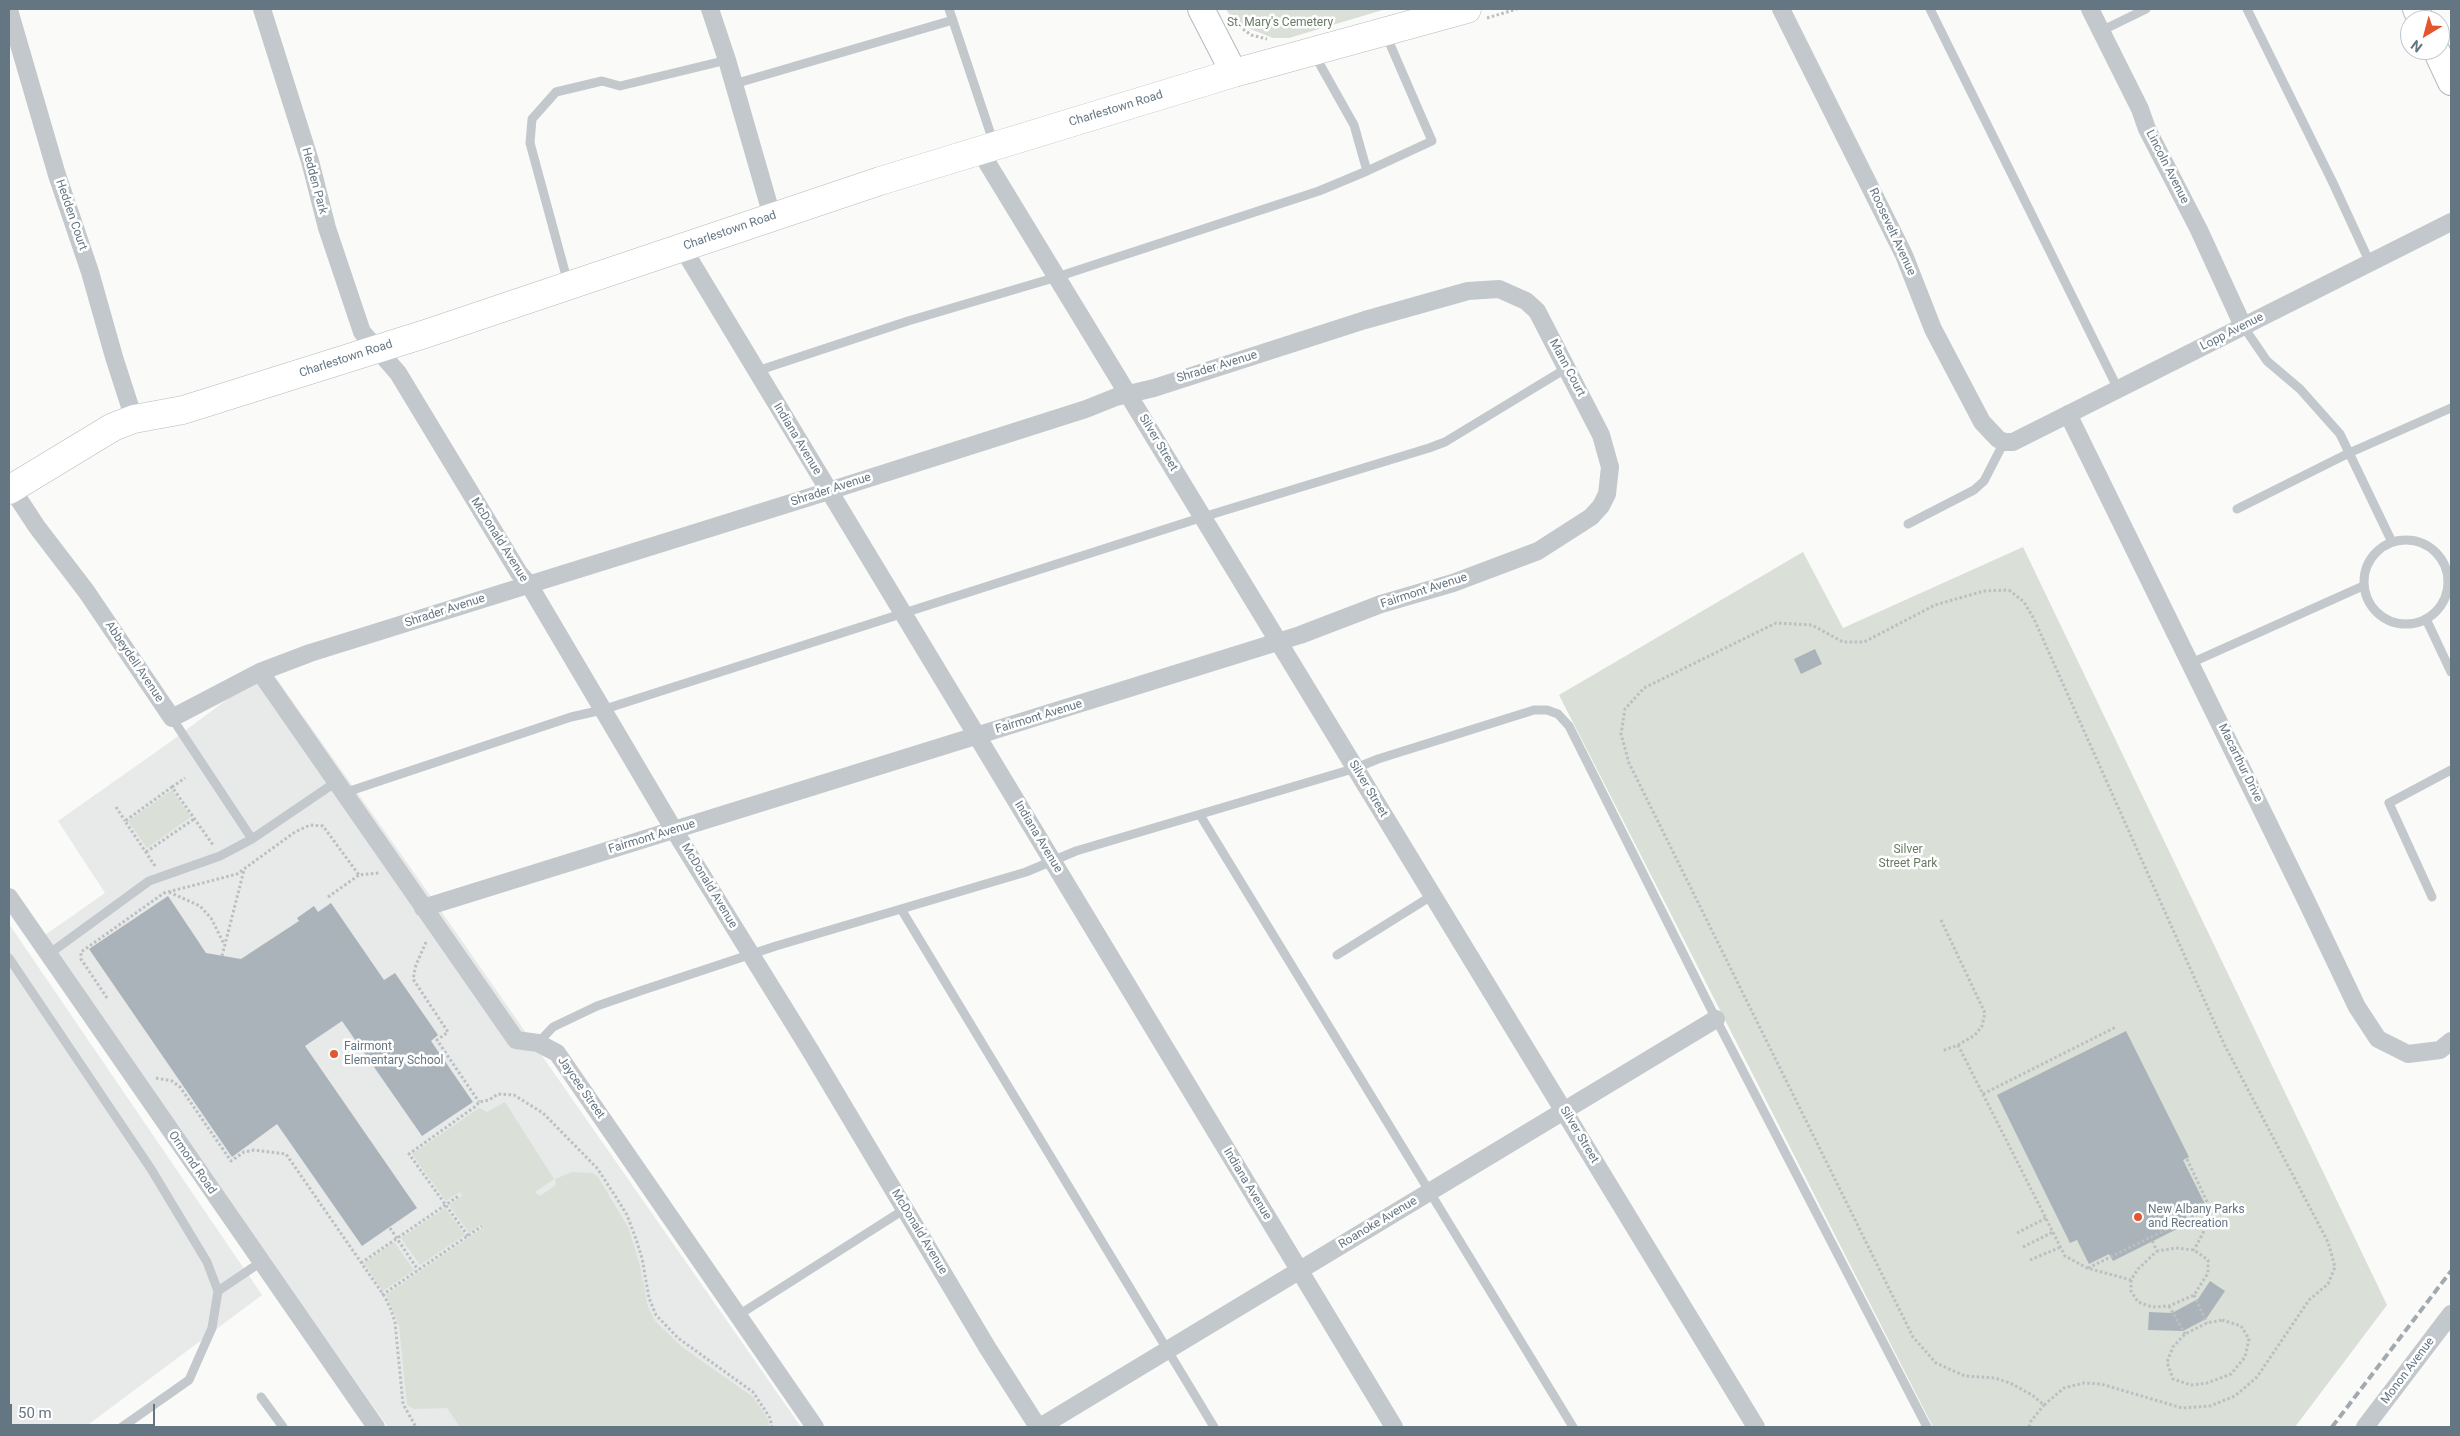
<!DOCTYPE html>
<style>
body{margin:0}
#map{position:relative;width:2460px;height:1436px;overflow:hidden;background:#fafaf8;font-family:Roboto,sans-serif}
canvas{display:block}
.frame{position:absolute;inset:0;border:10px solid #657683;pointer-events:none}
.north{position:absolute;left:2400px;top:10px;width:50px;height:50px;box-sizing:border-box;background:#fff;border:1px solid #c1c8cd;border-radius:50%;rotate:217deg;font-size:14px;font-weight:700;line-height:20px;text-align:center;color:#657683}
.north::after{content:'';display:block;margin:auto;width:18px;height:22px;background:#e4572e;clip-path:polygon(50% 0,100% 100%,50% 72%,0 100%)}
.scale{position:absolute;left:10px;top:1404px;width:145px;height:22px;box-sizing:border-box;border:2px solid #657683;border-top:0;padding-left:6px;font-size:15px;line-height:18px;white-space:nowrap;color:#657683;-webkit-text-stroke:4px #fff;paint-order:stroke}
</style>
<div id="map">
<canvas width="2460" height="1436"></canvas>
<div class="frame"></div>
<div class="north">N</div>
<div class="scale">50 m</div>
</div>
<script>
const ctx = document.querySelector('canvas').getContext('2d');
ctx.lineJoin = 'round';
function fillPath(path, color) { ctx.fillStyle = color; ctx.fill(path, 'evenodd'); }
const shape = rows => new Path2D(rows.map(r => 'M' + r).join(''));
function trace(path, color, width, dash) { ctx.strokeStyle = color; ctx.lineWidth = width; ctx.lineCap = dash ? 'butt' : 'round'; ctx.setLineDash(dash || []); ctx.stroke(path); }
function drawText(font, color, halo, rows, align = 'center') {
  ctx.font = font + ' Roboto,sans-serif'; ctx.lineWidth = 5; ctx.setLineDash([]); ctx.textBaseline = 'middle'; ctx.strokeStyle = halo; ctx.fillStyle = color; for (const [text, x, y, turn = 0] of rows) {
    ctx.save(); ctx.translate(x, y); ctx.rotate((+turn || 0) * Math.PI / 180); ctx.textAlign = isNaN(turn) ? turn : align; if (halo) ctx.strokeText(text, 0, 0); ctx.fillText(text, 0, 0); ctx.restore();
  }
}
fillPath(shape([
 [269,668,432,898,801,1427,388,1427,199,1160,45,935,105,893,58,821,170,742],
 [9,924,262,1295,85,1427,9,1427]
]), '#e8e9e9');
fillPath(shape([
 [1226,9,1386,9,1289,38,1273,38,1245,27,1229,14],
 [2023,547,2387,1305,2295,1427,1933,1427,1559,695,1803,552,1843,628],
 [172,790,191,817,147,848,128,821],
 [505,1102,554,1179,535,1192,540,1196,556,1185,555,1179,572,1172,592,1173,598,1177,629,1229,640,1266,648,1307,655,1321,682,1347,753,1397,768,1419,769,1427,460,1427,447,1408,414,1409,407,1405,399,1326,386,1295,484,1227,481,1224,469,1233,449,1205,462,1196,460,1192,446,1201,412,1154,479,1108,487,1112],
 [445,1208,465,1235,420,1265,401,1238],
 [394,1242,414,1270,383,1291,364,1263]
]), '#dadfd7');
fillPath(shape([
 [1815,649,1822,664,1801,674,1794,659],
 [168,896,206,953,241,959,299,921,297,918,314,906,318,912,331,903,384,980,395,973,438,1035,431,1041,473,1102,422,1136,342,1021,305,1046,417,1208,362,1246,277,1124,232,1157,89,949],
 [2126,1031,2189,1157,2183,1160,2206,1206,2186,1216,2189,1223,2113,1261,2109,1254,2089,1264,2077,1240,2070,1243,1997,1095],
 [2210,1281,2225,1291,2206,1319,2183,1331,2148,1330,2149,1312,2172,1313,2198,1299]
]), '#aab3b9');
const secondary = shape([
 [1201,9,1234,73],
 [2416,9,2421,20],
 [2436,50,2451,82]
]);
const primary = shape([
 [9,490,113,427,134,419,183,410,425,334,880,181,1234,73,1467,9]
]);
trace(secondary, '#b3babf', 28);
trace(primary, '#b5babe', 29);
trace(shape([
 [1487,18,1517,9],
 [1235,23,1251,35,1267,39],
 [2009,590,2024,602,2034,619,2224,1044,2328,1242,2335,1267,2328,1284,2309,1300,2257,1377,2235,1396,2210,1406,2182,1408,2101,1384,2084,1383,2064,1388,2044,1405,2032,1395,2010,1383,1995,1378,1965,1376,1936,1363,1913,1337,1629,763,1621,734,1625,709,1644,688,1776,623,1812,625,1843,642,1864,642,1935,605,1984,591,2009,590],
 [172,787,185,778],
 [116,807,125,821],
 [146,852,194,819],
 [155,866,125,821,172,787,213,845],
 [169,892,200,906,211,918,224,944],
 [328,897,359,875],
 [1941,920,1985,1013,1982,1026,1975,1035,1958,1045,1942,1051],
 [426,942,416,965,413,979,448,1032,437,1040,479,1102],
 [222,956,244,870],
 [107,998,81,959,81,952,164,893,237,874,295,832,310,825,323,826,359,875,379,873],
 [1958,1045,2065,1256,2087,1268,2131,1280,2138,1269,2157,1251,2151,1238],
 [156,1078,172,1081,180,1087,231,1161,244,1152,254,1150,286,1154,385,1297,391,1310,395,1322,403,1404,416,1427],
 [1983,1094,2116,1027],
 [2187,1159,2210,1208],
 [390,1228,418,1270],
 [2017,1233,2046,1218],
 [468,1236,409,1154,476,1106,479,1102,489,1100,498,1094,514,1095,543,1113,597,1168,614,1194,627,1215,636,1239,642,1258,649,1298,656,1315,678,1338,753,1392,770,1418,772,1427],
 [2023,1247,2053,1232],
 [2030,1260,2061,1247],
 [361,1263,460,1195],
 [2088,1268,2210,1208,2203,1233,2194,1250],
 [2131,1280,2131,1291,2138,1302,2152,1307,2169,1306,2194,1295,2208,1273,2208,1260,2194,1250,2176,1248,2157,1251],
 [382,1295,482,1226],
 [2194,1295,2207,1323],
 [2169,1306,2185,1334],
 [2222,1320,2241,1326,2249,1339,2245,1357,2231,1374,2207,1383,2191,1385,2173,1379,2167,1362,2173,1347,2185,1334,2207,1323,2222,1320],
 [2029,1427,2031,1421,2044,1405]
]), '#bbbfc2', 3, [2.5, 2.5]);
trace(shape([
 [949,9,994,144],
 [1930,9,2118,389],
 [2247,9,2333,183,2370,263],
 [2101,31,2146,9],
 [734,84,953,20],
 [1367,171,1432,141,1386,35],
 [568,283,530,143,532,119,556,92,602,81,620,86,727,60],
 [2243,326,2267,361,2300,389,2340,434,2392,542],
 [757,371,908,321,1057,277,1319,191,1367,171,1354,125,1314,54],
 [2237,509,2349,453,2451,408],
 [1908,524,1974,490,1984,481,2004,442],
 '2364 582a42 42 0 1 1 84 0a42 42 0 1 1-84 0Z',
 [2426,619,2451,672],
 [2191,663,2363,586],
 [172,718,252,839],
 [344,793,571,717,602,710,1203,517,1429,448,1445,442,1567,368],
 [1200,815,1573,1427],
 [2432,897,2389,803,2451,770],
 [901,909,1214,1427],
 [49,954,149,881,220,856,252,839,336,782],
 [1337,955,1433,895],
 [9,958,151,1169,207,1262,218,1291,212,1328,189,1380,122,1427],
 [538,1043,553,1027,597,1006,640,991,776,946,1026,872,1076,851,1356,768,1378,759,1534,710,1547,710,1558,714,1569,726,1716,1019,1927,1427],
 [218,1291,261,1262],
 [737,1316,905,1209],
 [261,1397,283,1427]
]), '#c3c8cc', 9);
trace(shape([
 [262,9,310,161,327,228,362,332,398,373,519,573,528,583,674,830,810,1050,987,1347,1038,1427],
 [710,9,727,60,772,216],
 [1781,9,1904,255,1933,329,1982,422,1998,439,2004,442,2013,442,2451,222],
 [2090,9,2140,109,2147,129,2199,230,2243,326],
 [9,10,57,175,90,272,114,357,134,419],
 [980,151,1756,1427],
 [682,247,1394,1427],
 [2068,414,2305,898,2357,1007,2378,1039,2408,1054,2440,1050,2451,1041],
 [12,489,37,527,86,591,172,718,260,672,310,653,813,496,1086,409,1116,397,1154,388,1365,320,1468,291,1499,289,1526,301,1537,311,1601,435,1610,467,1607,494,1601,506,1591,517,1538,551,1453,583,1381,604,1300,635,423,908],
 [260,672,516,1040,538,1043,557,1053,815,1427],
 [9,897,376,1427],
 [1040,1427,1716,1019],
 [2365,1427,2451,1314]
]), '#c3c8cc', 18);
trace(secondary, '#fff', 26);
trace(primary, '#fff', 28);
trace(shape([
 [2332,1427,2451,1271]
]), '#a2aab0', 4, [8, 4]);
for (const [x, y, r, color] of [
 [334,1054,5,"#e4572e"],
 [2138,1217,5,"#e4572e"]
]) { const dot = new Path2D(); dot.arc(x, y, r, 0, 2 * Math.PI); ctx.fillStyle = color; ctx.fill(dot); trace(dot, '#fff', 2); }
drawText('12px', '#687a64', '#fff', [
 ["St. Mary's Cemetery",1280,23],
 ["Silver",1908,850],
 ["Street Park",1908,864]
]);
drawText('12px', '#657683', '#fff', [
 ["Charlestown Road",1116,109,-17],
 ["Lincoln Avenue",2167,167,63],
 ["Hedden Park",314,181,75],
 ["Hedden Court",71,215,71],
 ["Charlestown Road",730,231,-19],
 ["Roosevelt Avenue",1892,232,65],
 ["Lopp Avenue",2232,332,-27],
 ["Charlestown Road",346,359,-18],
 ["Shrader Avenue",1217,367,-17],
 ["Mann Court",1567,368,62],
 ["Indiana Avenue",797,439,59],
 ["Silver Street",1158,443,59],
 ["Shrader Avenue",831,490,-18],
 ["McDonald Avenue",499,540,58],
 ["Fairmont Avenue",1424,591,-18],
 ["Shrader Avenue",445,611,-18],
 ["Abbeydell Avenue",134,662,56],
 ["Fairmont Avenue",1039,717,-17],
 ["Macarthur Drive",2240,763,64],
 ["Silver Street",1368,789,59],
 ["Fairmont Avenue",652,837,-17],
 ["Indiana Avenue",1038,837,59],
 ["McDonald Avenue",709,886,59],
 ["Jaycee Street",581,1088,55],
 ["Silver Street",1579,1135,59],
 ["Ormond Road",192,1163,55],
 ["Indiana Avenue",1247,1184,59],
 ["Roanoke Avenue",1378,1223,-31],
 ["McDonald Avenue",919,1232,59],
 ["Monon Avenue",2408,1371,-53]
]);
drawText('12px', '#657683', '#fff', [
 ["Fairmont",344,1047],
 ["Elementary School",344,1061],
 ["New Albany Parks",2148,1210],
 ["and Recreation",2148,1224]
], 'left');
</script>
